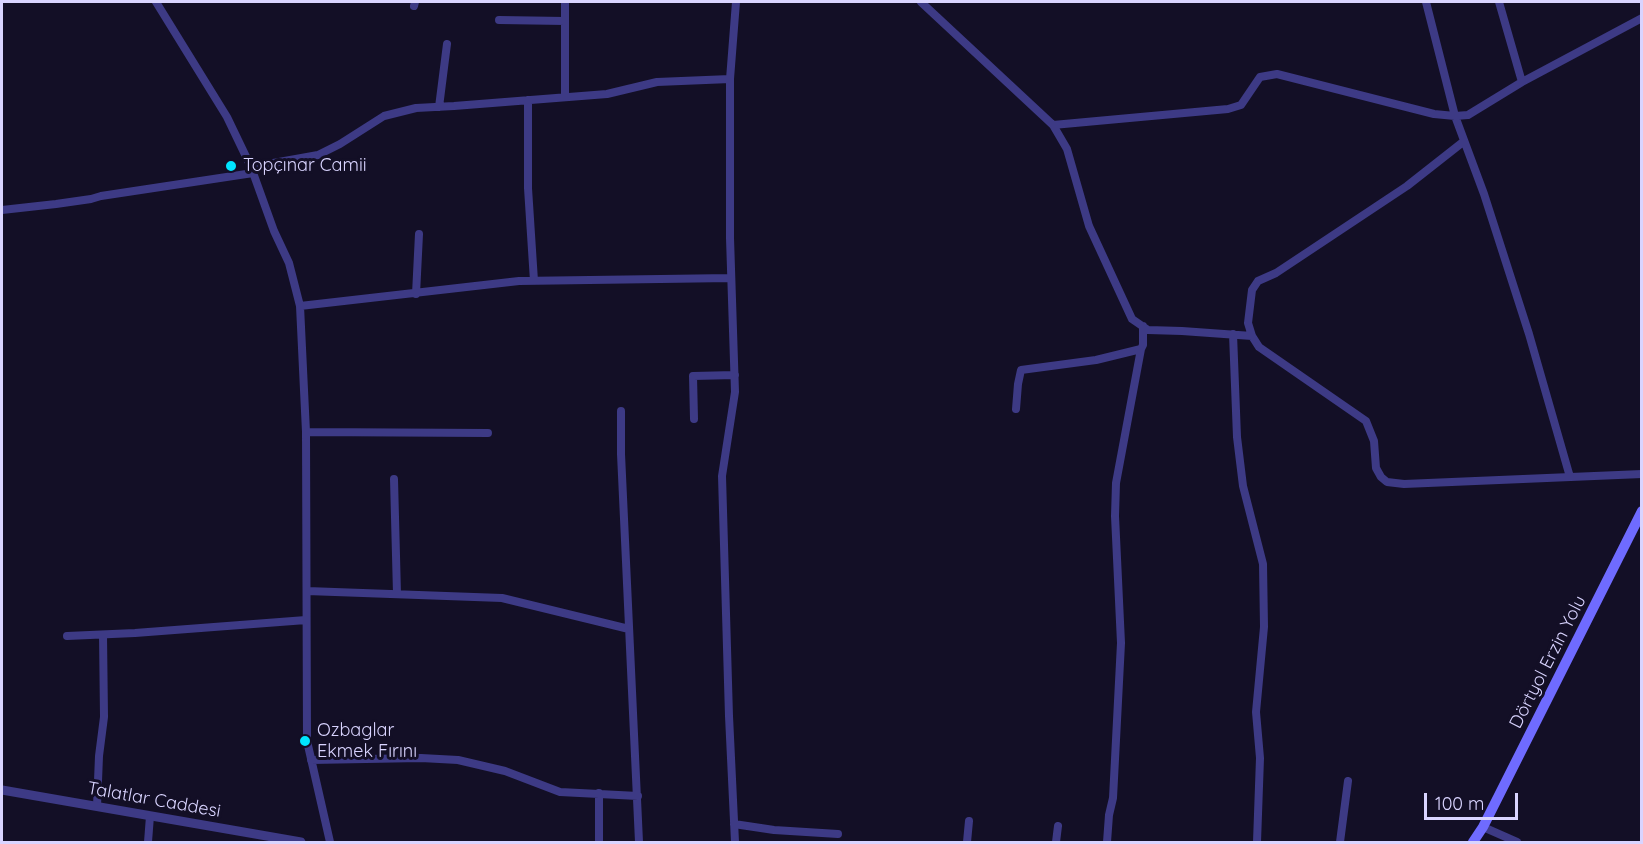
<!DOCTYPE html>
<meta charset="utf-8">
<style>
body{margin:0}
#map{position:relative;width:1643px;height:844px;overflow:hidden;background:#130f26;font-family:Quicksand,sans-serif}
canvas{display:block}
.frame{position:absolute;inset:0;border:3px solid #d9d4ff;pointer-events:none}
.scale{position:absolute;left:1424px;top:793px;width:94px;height:27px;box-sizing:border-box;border:3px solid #d9d4ff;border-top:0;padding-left:8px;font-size:18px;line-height:21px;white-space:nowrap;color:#d9d4ff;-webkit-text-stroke:4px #130f26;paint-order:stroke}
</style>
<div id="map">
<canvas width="1643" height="844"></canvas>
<div class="frame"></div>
<div class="scale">100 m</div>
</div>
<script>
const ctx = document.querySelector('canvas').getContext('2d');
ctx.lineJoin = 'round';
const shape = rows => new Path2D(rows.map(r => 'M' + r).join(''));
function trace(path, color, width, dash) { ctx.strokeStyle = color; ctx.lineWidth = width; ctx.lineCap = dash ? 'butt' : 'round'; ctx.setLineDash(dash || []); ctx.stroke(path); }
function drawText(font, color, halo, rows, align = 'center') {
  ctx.font = font + ' Quicksand,sans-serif'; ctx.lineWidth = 6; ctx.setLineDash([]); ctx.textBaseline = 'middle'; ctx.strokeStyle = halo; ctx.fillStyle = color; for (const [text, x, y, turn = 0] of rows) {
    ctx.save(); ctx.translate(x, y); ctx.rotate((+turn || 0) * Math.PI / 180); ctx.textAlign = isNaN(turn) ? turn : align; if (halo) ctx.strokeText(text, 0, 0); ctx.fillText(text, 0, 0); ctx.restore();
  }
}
trace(shape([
 [156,2,227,117,251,167,274,231,289,263,300,306,306,432,307,741,330,842],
 [565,2,565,97],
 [921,2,1053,125,1067,149,1089,226,1132,319,1148,330,1182,331,1252,336],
 [1426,2,1455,116,1484,194,1529,334,1570,477],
 [1499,2,1522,82],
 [414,6,415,2],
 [499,20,565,21],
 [528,100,528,188,534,281],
 [439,107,447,44],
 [1053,125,1228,109,1241,105,1260,77,1277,74,1434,114,1455,116,1468,115,1522,82,1642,18],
 [1463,142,1407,186,1276,273,1258,281,1252,290,1248,323,1252,336,1259,347,1366,421,1374,441,1376,468,1381,477,1387,482,1404,484,1642,474],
 [251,167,318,155,340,144,384,116,416,108,454,106,607,94,657,82,730,79],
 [2,210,56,204,91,199,101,196,253,173],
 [416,294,419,234],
 [300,306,519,281,731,278],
 [1233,334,1237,437,1243,486,1263,564,1264,627,1256,712,1260,758,1257,842],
 [1016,409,1018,384,1021,370,1096,360,1141,349,1143,345,1143,326],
 [621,411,621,454,639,842],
 [694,419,693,376,735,375],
 [306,432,488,433],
 [394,479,397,594],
 [307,591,502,598,629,629],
 [67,636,135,633,306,620],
 [311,760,421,758,458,760,505,771,560,792,638,796],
 [599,793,599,842],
 [97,806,99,756,104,717,103,635],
 [734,824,774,830,838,834],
 [1483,827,1517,842],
 [148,842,150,816],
 [735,842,729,716,722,476,735,392,730,238,730,79,736,2],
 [967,842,969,821],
 [1056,842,1058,826],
 [1107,842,1109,815,1113,798,1121,643,1115,516,1116,483,1141,349],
 [1340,842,1348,781]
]), '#3d3a85', 8);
trace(shape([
 [2,790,301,842]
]), '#3d3a85', 9);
trace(shape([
 [1473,842,1483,827,1642,511]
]), '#6f6bff', 10);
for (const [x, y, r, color] of [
 [231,166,6,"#00e5ff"],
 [305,741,6,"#00e5ff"]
]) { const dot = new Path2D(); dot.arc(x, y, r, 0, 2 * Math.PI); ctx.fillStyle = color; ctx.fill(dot); trace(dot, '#130f26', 2); }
drawText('18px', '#d9d4ff', '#130f26', [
 ["Topçınar Camii",243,166],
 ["Ozbaglar",317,731],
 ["Ekmek Fırını",317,752]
], 'left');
drawText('18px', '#d9d4ff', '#130f26', [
 ["Dörtyol Erzin Yolu",1548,662,-63],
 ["Talatlar Caddesi",154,800,10]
]);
</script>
